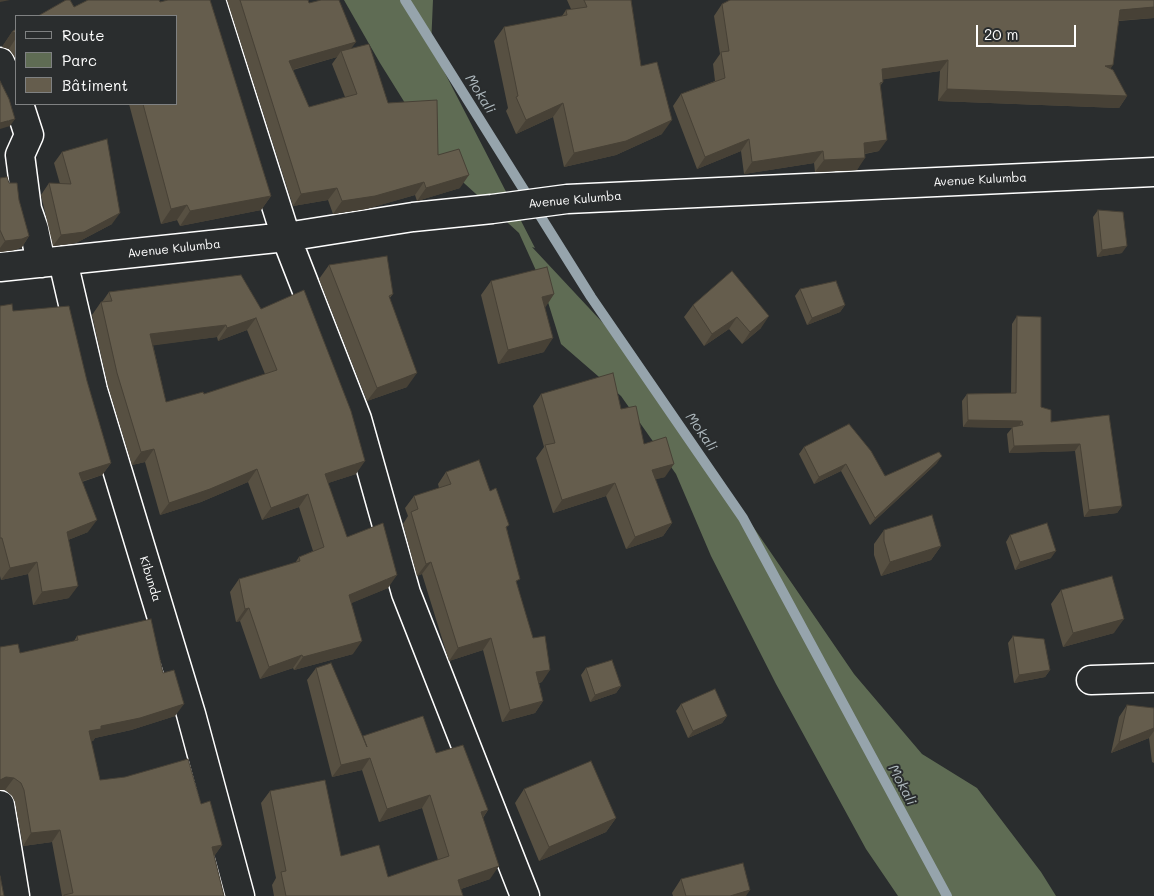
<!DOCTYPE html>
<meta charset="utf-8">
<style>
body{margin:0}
#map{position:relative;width:1154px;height:896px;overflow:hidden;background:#2a2d2e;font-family:Mali,sans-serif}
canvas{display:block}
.legend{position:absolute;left:15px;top:15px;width:162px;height:90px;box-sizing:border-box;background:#2a2d2e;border:1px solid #7f8182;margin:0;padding:6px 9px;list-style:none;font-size:15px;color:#fff}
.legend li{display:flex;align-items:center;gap:10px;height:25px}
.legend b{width:25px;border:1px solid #7f8182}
.scale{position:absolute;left:976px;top:25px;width:100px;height:22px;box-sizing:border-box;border:2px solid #fff;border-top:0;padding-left:6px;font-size:15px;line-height:18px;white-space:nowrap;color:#fff;-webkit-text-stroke:4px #2a2d2e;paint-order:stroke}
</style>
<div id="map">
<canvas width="1154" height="896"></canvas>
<ul class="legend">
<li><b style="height:6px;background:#2a2d2e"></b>Route</li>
<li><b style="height:14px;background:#5f6c54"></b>Parc</li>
<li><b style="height:14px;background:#655d4d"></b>Bâtiment</li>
</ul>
<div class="scale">20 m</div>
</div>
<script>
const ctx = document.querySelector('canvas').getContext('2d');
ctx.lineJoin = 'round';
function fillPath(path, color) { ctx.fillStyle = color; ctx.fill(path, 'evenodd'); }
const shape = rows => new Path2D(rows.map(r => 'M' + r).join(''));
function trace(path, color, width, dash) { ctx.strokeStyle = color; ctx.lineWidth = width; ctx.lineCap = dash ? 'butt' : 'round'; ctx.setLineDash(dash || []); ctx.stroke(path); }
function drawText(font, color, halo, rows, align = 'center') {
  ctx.font = font + ' Mali,sans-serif'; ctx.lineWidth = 4; ctx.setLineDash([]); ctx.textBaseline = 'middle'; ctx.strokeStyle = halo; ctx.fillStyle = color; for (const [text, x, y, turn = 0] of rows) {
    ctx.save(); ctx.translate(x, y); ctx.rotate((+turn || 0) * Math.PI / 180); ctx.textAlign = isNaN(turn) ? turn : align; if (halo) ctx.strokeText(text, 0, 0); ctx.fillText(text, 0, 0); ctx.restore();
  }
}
fillPath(shape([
 [344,0,433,0,431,46,535,248,532,247,603,323,717,474,854,674,922,754,977,788,1041,872,1056,896,898,896,866,849,776,684,711,556,676,474,621,396,561,344,543,286,519,233,443,164,380,63]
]), '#5f6c54');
trace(shape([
 [405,0,591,297,743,518,947,896]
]), '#96a4ac', 10);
const minor = shape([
 [211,0,286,237,357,419,406,593,525,896],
 [0,62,16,97],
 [19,104,29,135,20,155,27,209,34,229,41,263],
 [63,261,93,390,191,714,240,896],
 [0,267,286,237,413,217,492,209,567,199,1154,172],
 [1091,680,1154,678],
 [0,805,15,896]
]);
trace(minor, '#fff', 31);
trace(minor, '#2a2d2e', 28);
fillPath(shape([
 [66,0,70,0,74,7,88,0,159,0,160,2,168,0,210,0,271,196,261,210,180,226,177,220,161,224,129,104,176,104,176,16,38,16],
 [227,0,308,0,309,3,351,49,388,103,438,155,460,188,417,201,415,195,366,209,333,214,328,200,293,206],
 [337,57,332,64,345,97,309,107,293,70],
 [567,0,631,0,641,66,662,134,616,155,564,167,553,117,516,134,506,111,508,108,494,41,504,27,562,16,566,10,571,9],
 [722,4,1154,18,1119,21,1110,69,1127,96,1119,108,938,101,940,71,883,79,883,82,880,86,879,151,865,154,857,170,815,172,814,163,744,174,741,151,697,169,673,106,681,94,715,81,713,64,720,54,714,16],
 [16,29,16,60,14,56,9,49,2,47,12,32],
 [62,152,112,224,76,243,53,246,41,195,49,183,60,184,54,163],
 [0,178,9,183,19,200,29,236,22,247,15,250,0,252],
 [1098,210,1122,253,1097,257,1093,217],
 [329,265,393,294,389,299,407,387,367,401,319,279],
 [732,271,761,328,742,344,729,329,704,346,684,317,693,305],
 [241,275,356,474,328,483,347,537,388,588,351,603,353,654,294,670,293,668,260,679,240,621,236,622,230,592,239,579,295,563,299,557,313,551,299,507,262,520,248,482,201,502,160,515,145,462,132,465,108,386,92,315,101,302,102,302,109,292],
 [247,330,265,374,204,394,166,402,153,345,217,337,218,341],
 [491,281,554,294,545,307,544,352,498,364,481,295],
 [800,289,845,305,840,312,807,325,795,296],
 [0,306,13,311,87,381,111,463,102,475,82,482,88,532,68,540,69,598,33,605,28,574,1,580,0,576],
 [1017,316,1041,407,1051,422,1109,415,1122,506,1117,513,1084,517,1075,451,1009,453,1007,434,1012,428,963,427,962,401,967,394,1011,393,1012,324],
 [541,394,621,409,665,477,655,479,672,523,663,536,626,549,606,496,553,513,536,458,544,447,533,406],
 [804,447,885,476,937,463,870,525,841,471,814,484,799,454],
 [446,472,490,491,507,529,517,584,542,682,539,683,543,701,535,713,502,722,483,650,449,661,422,574,417,576,403,524,408,516,405,508,414,496,439,488,438,484],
 [884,530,941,546,931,560,881,576,874,555,874,544],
 [1010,535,1051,558,1015,570,1006,542],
 [1061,590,1114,633,1063,647,1051,604],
 [77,636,163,673,175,716,131,730,95,738,93,741,91,741,100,780,201,804,222,845,214,856,224,896,62,896,52,842,23,846,15,802,12,796,5,790,20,653,74,641],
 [1013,636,1050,670,1045,677,1014,683,1008,643],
 [316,668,363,737,363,736,436,753,488,810,483,818,490,879,461,889,463,896,274,896,272,885,276,878,261,803,270,791,341,856,388,877,438,860,422,808,379,822,362,770,332,777,307,680],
 [586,668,621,686,616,693,590,702,581,675],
 [681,704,727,716,722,723,688,738,676,711],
 [1127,705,1154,708,1154,763,1152,762,1149,738,1111,753,1119,717],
 [524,789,616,818,606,832,539,861,515,803],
 [681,879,746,896,673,896,672,893]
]), '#575042');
fillPath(shape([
 [0,0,10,0,0,2],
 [1154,7,1154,18,1112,21,1120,10],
 [12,32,16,33,16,38,9,49,2,47],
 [356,42,347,54,341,51,337,57,280,73,289,61],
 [948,60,940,71,873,81,882,69],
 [1113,65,1105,77,1105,66],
 [947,89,1127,96,1119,108,938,101],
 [563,103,553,117,516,134,526,120],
 [15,119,10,126,0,129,0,123],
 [672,120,662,134,616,155,564,167,574,153],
 [749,139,741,151,697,169,705,157],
 [887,140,879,151,855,155,864,143],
 [823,151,814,163,744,174,752,162],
 [865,158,857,170,815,172,824,160],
 [469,175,460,188,417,201,426,188],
 [424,182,415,195,366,209,333,214,342,201],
 [337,188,328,200,293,206,301,194],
 [271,196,261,210,180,226,190,211],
 [187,205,177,220,161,224,171,209],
 [120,213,112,224,76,243,53,246,61,235],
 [29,236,22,247,15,250,0,252,0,248,5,241],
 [1127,246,1122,253,1097,257,1102,250],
 [554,294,545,308,542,297],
 [845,305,840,312,807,325,812,318],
 [769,316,761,328,742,344,750,332],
 [737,317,729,329,704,346,712,334],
 [256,318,247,330,218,341,227,328],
 [226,325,217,337,142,347,150,334],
 [553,338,544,352,498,364,508,350],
 [417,373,407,387,367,401,377,388],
 [968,420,1022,421,1018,428,1012,427,1012,428,963,427],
 [1080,444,1075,451,1009,453,1014,446],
 [154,449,145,462,132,465,141,452],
 [942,456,937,463,870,525,875,518],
 [365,461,356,474,316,487,325,474],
 [111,463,102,475,70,485,79,473],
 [674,464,665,477,643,483,652,470],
 [846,464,841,471,814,484,819,477],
 [257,469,248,482,201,502,160,515,169,503],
 [615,483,606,496,553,513,562,500],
 [308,494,299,507,262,520,271,508],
 [1122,506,1117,513,1084,517,1089,510],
 [97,520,88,532,58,544,67,532],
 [672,523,663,536,626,549,635,537],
 [941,546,931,560,881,576,890,562],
 [1056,551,1051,558,1015,570,1020,562],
 [37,562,28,574,1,580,10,568],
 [431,562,422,574,417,576,426,564],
 [397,575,388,588,340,608,349,595],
 [78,586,69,598,33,605,42,592],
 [249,608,240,621,236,622,245,609],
 [1124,619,1114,633,1063,647,1073,633],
 [491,638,483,650,449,661,458,648],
 [362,641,353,654,294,670,303,657],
 [302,655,293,668,260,679,269,667],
 [550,670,542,682,527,684,536,672],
 [1050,670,1045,677,1014,683,1019,675],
 [621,686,616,693,590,702,595,695],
 [543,701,535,713,502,722,510,710],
 [184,704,175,716,131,730,95,738,93,741,80,744,89,731,101,726],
 [727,716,722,723,688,738,693,731],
 [1154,728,1154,731,1149,738,1111,753,1119,742],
 [370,758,362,770,332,777,341,765],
 [6,777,14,778,5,790,0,790,0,780],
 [430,795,422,808,379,822,387,809],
 [488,810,479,823,481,812],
 [616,818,606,832,539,861,549,847],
 [60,830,52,842,23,846,31,833],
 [222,845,213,858,212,847],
 [499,866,490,879,449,893,458,880],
 [750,890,746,896,730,896]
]), '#474136');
const building = shape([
 [66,0,70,0,74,7,88,0,159,0,160,2,168,0,210,0,271,196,190,211,187,205,171,209,143,104,176,104,176,16,38,16,66,0],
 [240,0,308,0,309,3,321,0,339,0,356,42,289,61,309,107,357,94,341,51,369,44,388,103,437,100,438,155,459,149,469,175,426,188,424,182,375,196,342,201,337,188,301,194,240,0],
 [584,0,631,0,641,66,657,62,672,120,626,141,574,153,563,103,526,120,516,97,518,96,504,27,567,15,566,10,587,7,584,0],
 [730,0,1154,0,1154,7,1120,10,1113,65,1105,66,1113,70,1127,96,947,89,948,60,882,69,883,82,880,83,887,140,864,143,865,158,824,160,823,151,752,162,749,139,705,157,681,94,725,78,721,52,729,51,722,4,730,0],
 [16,29,16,33,12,32,16,29],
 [0,81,9,99,15,119,0,123,0,81],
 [107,139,120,213,84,232,61,235,49,183,71,184,62,152,107,139],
 [7,177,9,183,17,183,19,200,29,236,22,239,5,241,0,230,0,178,7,177],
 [1098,210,1123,212,1127,246,1102,250,1098,210],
 [387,256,393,294,389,296,417,373,377,388,329,265,387,256],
 [547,267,554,294,542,297,553,338,508,350,491,281,547,267],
 [732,271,769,316,750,332,737,317,712,334,693,305,732,271],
 [241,275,261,309,304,290,351,411,365,461,325,474,347,537,383,523,397,575,349,595,362,641,303,657,302,655,269,667,249,608,245,609,239,579,300,561,299,557,324,547,308,494,271,508,257,469,210,489,169,503,154,449,141,452,117,373,101,302,112,301,109,292,241,275],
 [256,318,277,370,204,394,203,392,166,402,150,334,226,325,227,328,256,318],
 [836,281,845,305,812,318,800,289,836,281],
 [12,304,13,311,69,306,87,381,111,463,79,473,97,520,67,532,78,586,42,592,37,562,10,568,2,538,0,538,0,306,12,304],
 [1017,316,1041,317,1041,407,1051,410,1051,422,1109,415,1122,506,1089,510,1080,444,1014,446,1012,427,1023,425,1022,421,968,420,967,394,1016,393,1017,316],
 [613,373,621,409,636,406,644,444,666,437,674,464,652,470,672,523,635,537,615,483,562,500,545,445,555,443,541,394,613,373],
 [849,424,871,451,885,476,939,452,942,456,875,518,846,464,819,477,804,447,849,424],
 [479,460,490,491,496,488,509,525,506,527,520,579,516,581,533,638,545,636,550,670,536,672,543,701,510,710,491,638,458,648,431,562,426,564,411,512,418,509,414,496,451,484,446,472,479,460],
 [932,515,941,546,890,562,884,541,884,530,932,515],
 [1047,523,1056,551,1020,562,1010,535,1047,523],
 [1112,576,1124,619,1073,633,1061,590,1112,576],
 [151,619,163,673,174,670,184,704,140,718,101,726,101,729,89,731,100,780,125,777,188,759,201,804,210,801,222,845,212,847,224,896,64,896,64,895,73,893,60,830,31,833,24,790,21,783,14,778,6,777,0,780,0,647,18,644,20,653,78,640,77,636,151,619],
 [1013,636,1044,639,1050,670,1019,675,1013,636],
 [612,660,621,686,595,695,586,668,612,660],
 [331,663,367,747,363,736,423,716,436,753,463,745,488,810,481,812,499,866,458,880,463,896,286,896,281,872,286,871,270,791,325,780,341,856,379,845,388,877,449,856,430,795,387,809,370,758,341,765,316,668,331,663],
 [715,689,727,716,693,731,681,704,715,689],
 [1127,705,1154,708,1154,728,1119,742,1127,705],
 [591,761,616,818,549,847,524,789,591,761],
 [743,863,750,890,730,896,686,896,681,879,743,863],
 [0,876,4,896,0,896,0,876]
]);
fillPath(building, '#655d4d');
trace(building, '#474136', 1);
drawText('12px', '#fff', '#2a2d2e', [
 ["Avenue Kulumba",980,180,-3],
 ["Avenue Kulumba",575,200,-5],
 ["Avenue Kulumba",174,249,-6],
 ["Kibunda",150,579,73]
]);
drawText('italic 14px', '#b0bbc0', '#2a2d2e', [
 ["Mokali",480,94,58],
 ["Mokali",701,432,55],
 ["Mokali",902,785,62]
]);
</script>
